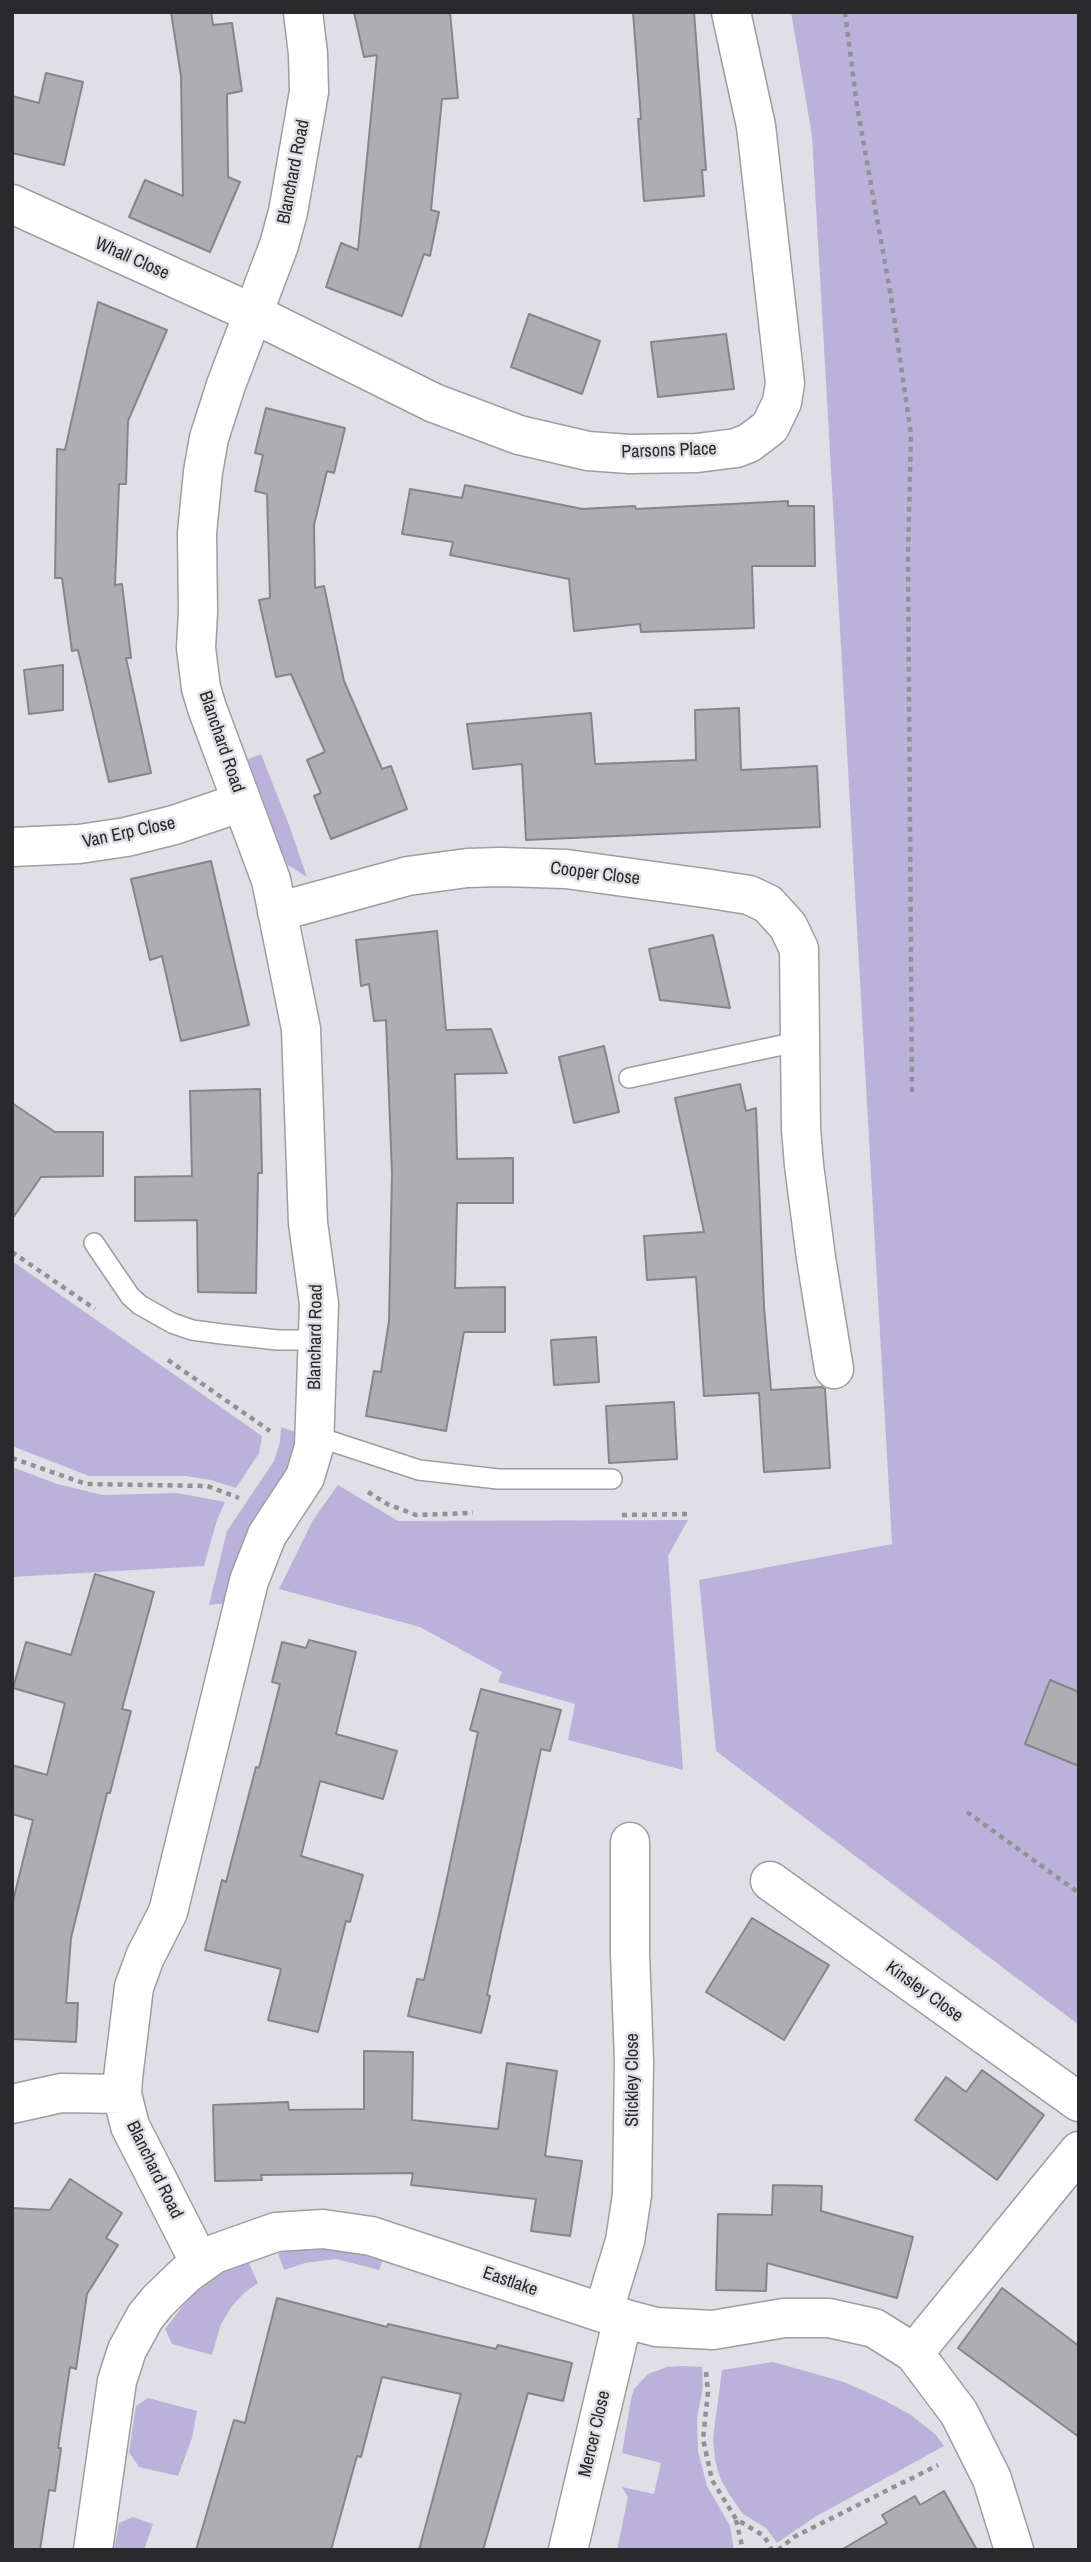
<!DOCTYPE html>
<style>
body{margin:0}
#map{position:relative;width:1091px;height:2562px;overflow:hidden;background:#e0dfe5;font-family:"Archivo Narrow",sans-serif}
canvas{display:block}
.frame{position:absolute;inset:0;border:14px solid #2a292b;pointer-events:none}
</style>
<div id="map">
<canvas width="1091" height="2562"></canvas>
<div class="frame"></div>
</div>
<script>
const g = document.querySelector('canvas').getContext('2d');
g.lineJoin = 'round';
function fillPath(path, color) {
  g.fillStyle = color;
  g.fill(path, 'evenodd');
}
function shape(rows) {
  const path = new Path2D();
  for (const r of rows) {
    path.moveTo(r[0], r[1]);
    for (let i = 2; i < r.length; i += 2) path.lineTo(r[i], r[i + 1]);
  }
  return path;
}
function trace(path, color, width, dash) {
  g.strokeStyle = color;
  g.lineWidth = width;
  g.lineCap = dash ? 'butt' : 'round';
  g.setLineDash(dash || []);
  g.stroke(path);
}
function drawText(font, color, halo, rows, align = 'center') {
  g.font = font + ' "Archivo Narrow",sans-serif';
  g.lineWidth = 5;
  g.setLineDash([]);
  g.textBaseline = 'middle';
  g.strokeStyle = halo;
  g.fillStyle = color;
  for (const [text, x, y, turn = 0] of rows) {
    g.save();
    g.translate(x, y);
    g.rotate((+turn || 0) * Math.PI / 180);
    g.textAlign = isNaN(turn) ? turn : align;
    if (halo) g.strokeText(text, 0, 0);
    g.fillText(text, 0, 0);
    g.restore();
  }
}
const green = shape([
 [791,12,1079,12,1079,2025,716,1751,699,1580,892,1544,812,136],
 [261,754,289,825,307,877,288,865,283,856,248,759],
 [12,1261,262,1436,259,1453,236,1488,211,1480,185,1476,89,1476,12,1446],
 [281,1427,296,1432,295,1456,227,1603,209,1605,227,1531,274,1461,280,1442],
 [12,1467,57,1484,103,1495,177,1493,225,1502,217,1520,204,1566,12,1577],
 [338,1485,398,1521,688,1520,668,1556,683,1770,568,1740,575,1704,498,1682,502,1672,420,1627,279,1589,313,1520],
 [321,2247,360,2252,383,2259,379,2270,336,2259,305,2263,284,2270,278,2253],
 [248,2261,258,2283,244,2293,232,2306,221,2324,212,2355,172,2344,165,2329,191,2296,226,2270],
 [773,2362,844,2382,882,2399,911,2415,936,2435,944,2446,815,2517,777,2543,766,2528,743,2514,729,2494,720,2478,715,2460,713,2438,722,2370],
 [681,2366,702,2367,703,2387,697,2418,698,2451,707,2486,730,2526,734,2550,617,2550,628,2497,622,2487,654,2494,661,2463,622,2453,631,2399,634,2389,648,2374,667,2367],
 [148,2398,197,2411,192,2438,178,2476,139,2467,129,2452,136,2406],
 [133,2517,153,2524,144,2550,114,2550,119,2523]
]);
const building = shape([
 [171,12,211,12,213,25,232,23,242,91,227,94,228,177,240,182,210,252,129,217,145,180,183,196,181,76,171,12],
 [354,12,450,12,458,98,442,99,431,210,439,212,430,256,424,254,402,316,326,287,341,243,358,250,377,55,364,57,354,12],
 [633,12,694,12,706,170,702,170,704,196,644,201,638,119,641,119,633,12],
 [46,73,83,82,64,165,12,153,12,96,39,103,46,73],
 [98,302,167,330,128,421,126,484,119,484,115,585,122,584,131,658,126,658,151,773,109,782,78,650,72,651,62,578,55,578,57,449,65,450,98,302],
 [529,314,600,341,582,394,511,367,529,314],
 [726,334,734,389,658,397,651,342,726,334],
 [266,408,345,428,334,473,327,471,314,525,315,588,324,586,344,681,382,769,391,766,407,809,331,839,314,796,321,793,307,760,325,752,291,674,276,677,259,600,270,598,267,494,255,491,263,455,255,453,266,408],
 [465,485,582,509,635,506,636,509,788,501,788,506,814,506,815,566,752,566,754,628,641,632,640,624,574,631,569,579,450,555,453,542,402,534,410,489,462,498,465,485],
 [63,665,63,710,29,714,24,670,63,665],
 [739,708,741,770,817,766,820,827,526,840,522,764,473,769,467,724,591,713,595,764,696,760,695,710,739,708],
 [211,861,249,1025,181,1041,162,956,150,960,131,879,211,861],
 [437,931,446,1030,491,1029,507,1073,455,1074,457,1159,513,1158,513,1203,457,1203,455,1288,505,1287,505,1332,464,1332,446,1431,366,1416,374,1371,381,1372,389,1321,392,1174,386,1020,374,1021,369,984,361,986,356,940,437,931],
 [713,935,730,1008,660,1000,649,949,713,935],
 [604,1046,619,1112,574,1123,559,1057,604,1046],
 [740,1084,746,1111,756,1108,764,1307,771,1390,822,1387,825,1389,830,1468,764,1472,759,1393,704,1396,696,1277,647,1280,644,1236,704,1232,675,1098,740,1084],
 [260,1089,262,1173,258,1173,256,1293,198,1292,197,1220,135,1221,135,1177,192,1176,190,1091,260,1089],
 [12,1103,55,1132,103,1132,103,1176,41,1177,12,1219,12,1103],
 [596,1337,599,1382,554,1385,551,1340,596,1337],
 [674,1402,677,1459,609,1463,606,1406,674,1402],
 [95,1574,154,1592,122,1709,131,1711,110,1793,107,1793,71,1938,66,2003,78,2003,76,2042,12,2039,12,1905,33,1820,12,1814,12,1765,47,1775,65,1703,13,1688,26,1642,71,1655,95,1574],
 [309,1640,356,1652,336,1734,397,1751,383,1799,320,1781,301,1856,363,1875,350,1922,346,1921,318,2032,268,2020,281,1969,205,1950,222,1880,226,1882,256,1767,259,1768,280,1684,272,1682,282,1642,306,1648,309,1640],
 [1050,1680,1079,1692,1079,1766,1025,1744,1050,1680],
 [481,1689,561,1710,550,1751,541,1749,487,1995,490,1996,481,2033,408,2016,417,1979,424,1980,443,1897,478,1732,470,1730,481,1689],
 [752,1918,829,1965,784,2040,706,1992,752,1918],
 [364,2051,413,2052,412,2120,458,2125,498,2129,507,2063,557,2071,545,2156,582,2161,570,2236,531,2231,536,2199,411,2185,413,2173,261,2175,262,2180,215,2181,213,2105,288,2102,289,2110,364,2109,364,2051],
 [982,2070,1044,2115,997,2180,915,2120,946,2077,966,2092,982,2070],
 [70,2179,122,2213,106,2238,118,2245,87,2294,76,2369,70,2367,58,2448,61,2448,55,2491,49,2490,40,2550,12,2550,12,2208,50,2210,70,2179],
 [773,2185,822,2186,821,2211,913,2237,897,2298,767,2263,766,2291,716,2290,718,2214,772,2215,773,2185],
 [1002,2288,1079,2346,1079,2437,958,2348,1002,2288],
 [277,2298,387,2327,388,2324,496,2349,498,2345,572,2363,563,2401,528,2393,483,2550,419,2550,461,2394,382,2377,361,2457,357,2456,331,2550,196,2550,234,2420,245,2423,277,2298],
 [944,2491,977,2550,841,2550,887,2523,882,2515,915,2496,920,2505,944,2491]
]);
const path = shape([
 [845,12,857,106,891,297,911,434,908,555,912,1092],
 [12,1252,95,1309],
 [168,1360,270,1431],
 [12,1458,86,1484,207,1486,239,1498],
 [368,1492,387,1504,416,1515,473,1513],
 [622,1515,689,1514],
 [967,1812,1079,1893],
 [706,2372,708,2392,703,2439,712,2480,736,2519,764,2536,772,2550],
 [736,2520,743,2550],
 [778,2550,794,2537,938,2465]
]);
const service = shape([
 [629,1078,801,1041],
 [94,1243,130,1296,140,1305,172,1323,192,1330,222,1334,278,1340,317,1340],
 [315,1436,419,1470,498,1479,612,1479]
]);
const minor = shape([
 [12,204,252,313,434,403,519,435,588,451,629,454,697,453,736,448,749,443,770,427,782,402,785,383,756,126,731,12],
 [12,847,79,844,126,837,174,825,242,802],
 [277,912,408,876,467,868,501,867,566,869,704,888,749,895,768,904,788,926,799,949,801,1129,804,1165,816,1258,834,1369],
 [770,1881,1079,2102],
 [12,2104,61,2093,122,2094],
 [200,2263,130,2126,122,2094,123,2078,134,1987,145,1957,168,1912,249,1581,267,1535,305,1477,314,1447,319,1304,308,1223,301,1029,271,880,207,708,201,688,196,648,198,612,197,533,203,472,209,438,226,385,279,245,288,212,309,92,308,54,303,12],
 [603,2313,625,2241,632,2195,634,2061,630,1953,630,1842],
 [914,2353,1079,2151],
 [93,2550,117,2381,127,2350,145,2317,158,2301,186,2274,214,2254,276,2232,323,2229,371,2236,603,2313,656,2327,713,2330,784,2318,829,2318,874,2328,914,2353,959,2413,992,2479,1014,2550],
 [568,2550,623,2318]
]);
const streetNames = [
 ["Blanchard Road",294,172,-79],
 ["Whall Close",132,259,24],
 ["Parsons Place",669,451,-2],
 ["Blanchard Road",221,742,71],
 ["Van Erp Close",129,833,-12],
 ["Cooper Close",595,874,7],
 ["Blanchard Road",316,1337,-89],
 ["Kinsley Close",924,1992,36],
 ["Stickley Close",633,2080,-90],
 ["Blanchard Road",154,2170,64],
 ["Eastlake",510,2282,19],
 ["Mercer Close",595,2434,-77]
];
fillPath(green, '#bbb2dc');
fillPath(building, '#aeadb2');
trace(building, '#86858a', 2);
trace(service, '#9e9da2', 22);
trace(minor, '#9e9da2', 41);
trace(path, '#929195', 4.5, [5, 5]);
trace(service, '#fff', 19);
trace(minor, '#fff', 38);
drawText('18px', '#2a292b', '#e0dfe5', streetNames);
</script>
